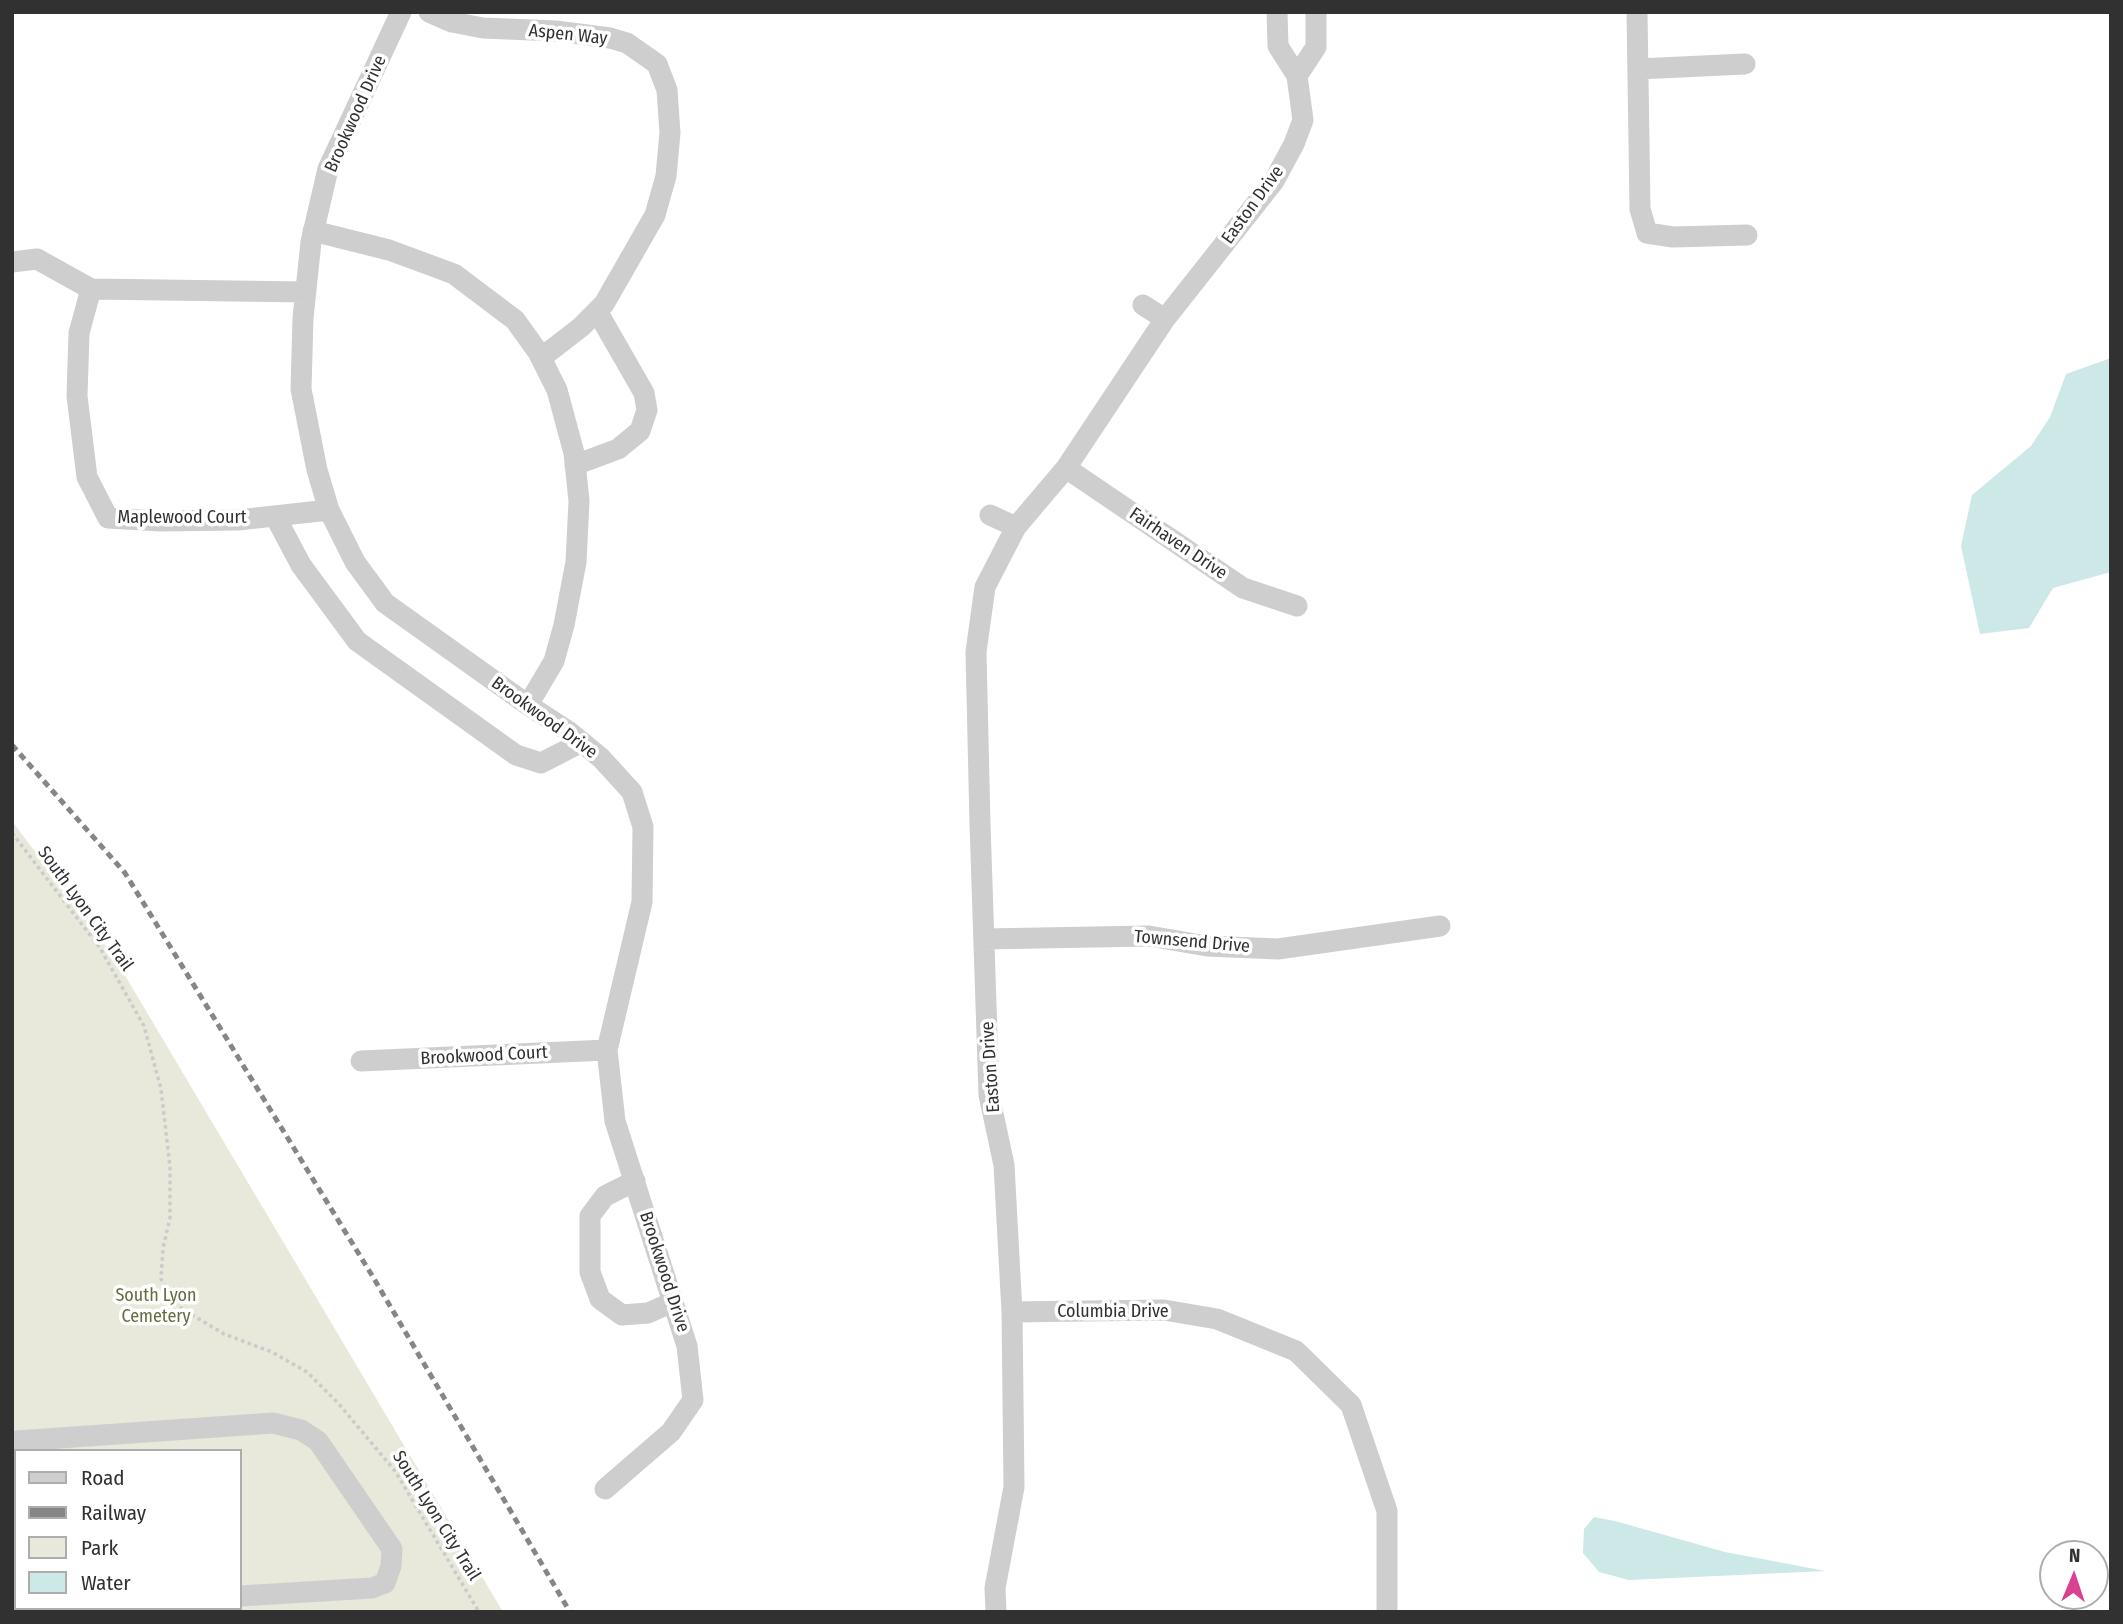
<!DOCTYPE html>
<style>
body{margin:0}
#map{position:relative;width:2123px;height:1624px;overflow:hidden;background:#fff;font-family:"Fira Sans Condensed",sans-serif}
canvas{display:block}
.frame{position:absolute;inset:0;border:14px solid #313131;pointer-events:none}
.legend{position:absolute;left:14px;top:1449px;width:228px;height:161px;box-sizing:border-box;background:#fff;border:2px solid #adadad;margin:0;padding:9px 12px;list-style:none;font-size:21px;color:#313131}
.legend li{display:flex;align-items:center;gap:14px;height:35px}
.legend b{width:35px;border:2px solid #adadad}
.north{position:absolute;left:2039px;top:1540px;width:70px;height:70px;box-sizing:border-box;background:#fff;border:2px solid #adadad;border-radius:50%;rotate:2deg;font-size:19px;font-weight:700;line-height:28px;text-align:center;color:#313131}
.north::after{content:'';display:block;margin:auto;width:24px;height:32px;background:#da4291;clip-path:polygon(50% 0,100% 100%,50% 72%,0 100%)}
</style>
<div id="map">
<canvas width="2123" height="1624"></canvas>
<div class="frame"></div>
<ul class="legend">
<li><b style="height:9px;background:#cecece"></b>Road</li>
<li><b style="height:9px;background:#868686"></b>Railway</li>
<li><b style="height:19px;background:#e8e8db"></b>Park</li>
<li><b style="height:19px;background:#cce9e7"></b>Water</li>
</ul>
<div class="north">N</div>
</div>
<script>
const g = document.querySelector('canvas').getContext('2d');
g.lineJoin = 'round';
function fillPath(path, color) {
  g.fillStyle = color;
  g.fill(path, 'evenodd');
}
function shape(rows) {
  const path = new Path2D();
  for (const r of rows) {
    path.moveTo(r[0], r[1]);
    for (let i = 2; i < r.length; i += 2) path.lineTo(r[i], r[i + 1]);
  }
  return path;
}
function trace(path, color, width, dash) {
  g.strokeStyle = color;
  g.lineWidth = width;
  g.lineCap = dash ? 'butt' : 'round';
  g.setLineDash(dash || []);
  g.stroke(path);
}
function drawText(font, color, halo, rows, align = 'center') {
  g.font = font + ' "Fira Sans Condensed",sans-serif';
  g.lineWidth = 7;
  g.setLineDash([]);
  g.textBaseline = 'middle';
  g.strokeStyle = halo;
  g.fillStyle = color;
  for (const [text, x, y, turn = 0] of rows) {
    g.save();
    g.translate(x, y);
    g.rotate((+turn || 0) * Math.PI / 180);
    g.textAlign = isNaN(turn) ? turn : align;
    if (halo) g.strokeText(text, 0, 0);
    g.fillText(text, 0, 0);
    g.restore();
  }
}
const green = shape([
 [12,821,114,957,503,1612,12,1612],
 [16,1451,240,1451,240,1608,16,1608]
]);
const water = shape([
 [2111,358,2111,572,2053,588,2029,628,1980,634,1961,546,1972,495,2031,446,2050,417,2066,374],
 [1594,1517,1615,1521,1725,1552,1826,1571,1629,1580,1599,1572,1583,1553,1584,1529]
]);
const path = shape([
 [12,833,100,948,144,1026,161,1089,170,1167,170,1218,163,1248,161,1279,179,1307,224,1334,272,1352,307,1372,338,1403,395,1471,479,1612]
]);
const minor = shape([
 [401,12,328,169,311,242,303,318,301,389,317,470,329,510,355,562,385,603,528,705,568,731,601,758,632,792,643,827,642,902,607,1050,615,1121,687,1346,693,1400,671,1432,605,1489],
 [429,12,452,22,483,28,556,31,610,38,627,43,657,64,667,90,670,133,666,176,655,215,604,304,581,327,541,358],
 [1637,12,1640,209,1647,233,1673,237,1747,235],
 [1638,69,1745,64],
 [1297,76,1316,47,1316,12],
 [313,231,389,250,454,274,515,320,538,352,557,390,574,453,579,501,576,562,564,625,554,661,528,705],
 [12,262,37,259,91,289],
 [306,292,91,289,79,333,77,396,87,477,108,518,161,521,238,520,329,510],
 [1143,305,1165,319],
 [575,465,618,449,640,431,647,410,644,393,597,311],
 [1066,468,1243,588,1297,606],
 [990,515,1016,527],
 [275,516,301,565,357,641,516,755,541,763,582,742],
 [984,939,1149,936,1207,946,1278,949,1440,926],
 [361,1061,607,1050],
 [635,1181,605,1196,590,1216,590,1272,600,1299,622,1315,648,1313,673,1302],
 [1012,1312,1164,1310,1217,1319,1296,1351,1351,1405,1387,1511,1387,1612],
 [12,1443,17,1441,273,1423,301,1430,318,1441,392,1549,391,1566,385,1583,372,1588,240,1596],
 [12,1609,20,1608],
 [996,1612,995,1588,1014,1487,1012,1312,1004,1165,989,1095,980,824,976,652,985,587,1016,527,1066,468,1165,319,1274,181,1294,144,1303,120,1297,76,1278,46,1277,12]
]);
const rail = shape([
 [12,745,125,873,373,1277,570,1612]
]);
const streetNames = [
 ["Aspen Way",568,35,6],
 ["Brookwood Drive",356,114,-66],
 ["Easton Drive",1253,205,-54],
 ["Maplewood Court",182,518],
 ["Fairhaven Drive",1178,544,34],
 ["Brookwood Drive",544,718,36],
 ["South Lyon City Trail",85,909,54],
 ["Townsend Drive",1192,942,5],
 ["Brookwood Court",484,1056,-3],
 ["Easton Drive",991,1067,-94],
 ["Brookwood Drive",664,1272,72],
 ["Columbia Drive",1113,1312],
 ["South Lyon City Trail",436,1516,58]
];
const parkNames = [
 ["South Lyon",156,1296],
 ["Cemetery",156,1317]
];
fillPath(green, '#e8e8db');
fillPath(water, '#cce9e7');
trace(path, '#cbcbcb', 3.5, [3.5, 3.5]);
trace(minor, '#cecece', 21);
trace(rail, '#868686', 5, [7, 5]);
drawText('18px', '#313131', '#fff', streetNames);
drawText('18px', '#676b41', '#fff', parkNames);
</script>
